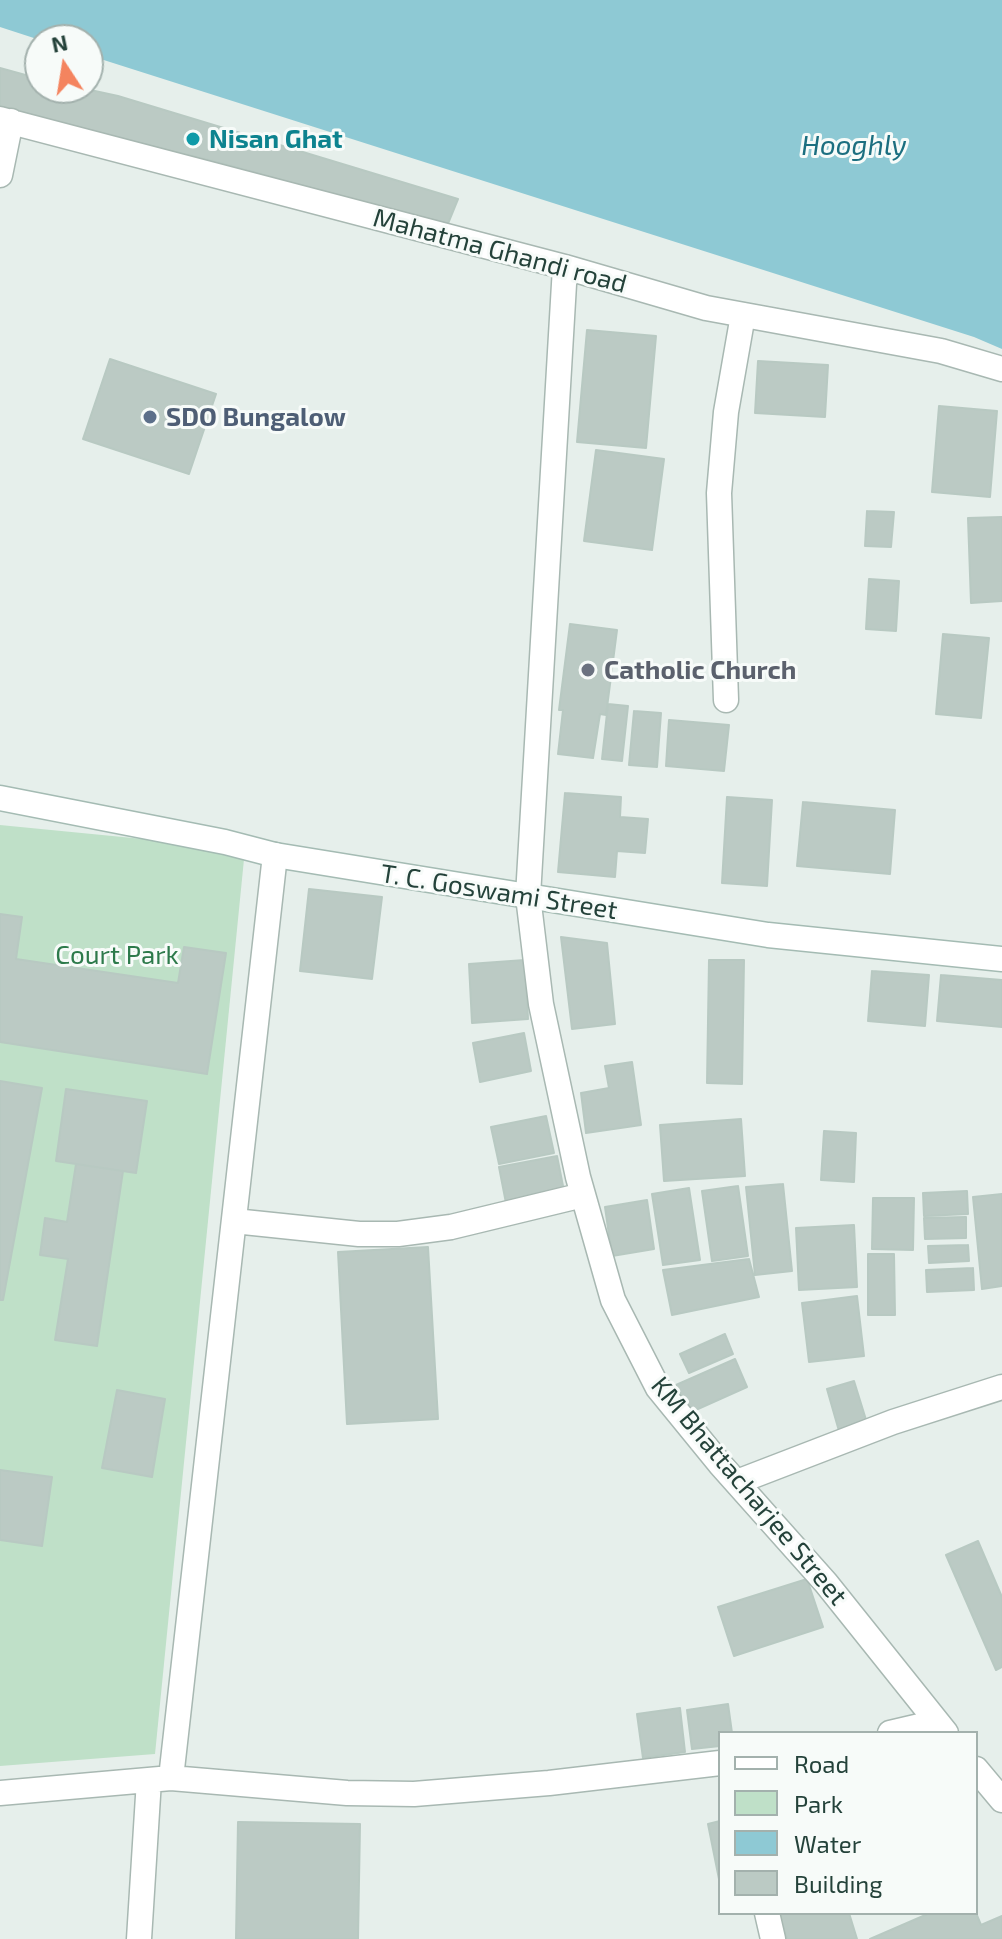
<!DOCTYPE html>
<style>
body{margin:0}
#map{position:relative;width:1002px;height:1939px;overflow:hidden;background:#e6efeb;font-family:"Exo 2",sans-serif}
canvas{display:block}
.legend{position:absolute;left:718px;top:1731px;width:260px;height:184px;box-sizing:border-box;background:#f7fbf9;border:2px solid #a3b1ad;margin:0;padding:10px 14px;list-style:none;font-size:24px;color:#24423a}
.legend li{display:flex;align-items:center;gap:16px;height:40px}
.legend b{width:40px;border:2px solid #a3b1ad}
.north{position:absolute;left:24px;top:24px;width:80px;height:80px;box-sizing:border-box;background:#f7fbf9;border:2px solid #a3b1ad;border-radius:50%;rotate:348deg;font-size:22px;font-weight:700;line-height:32px;text-align:center;color:#24423a}
.north::after{content:'';display:block;margin:auto;width:28px;height:36px;background:#f4845f;clip-path:polygon(50% 0,100% 100%,50% 72%,0 100%)}
</style>
<div id="map">
<canvas width="1002" height="1939"></canvas>
<ul class="legend">
<li><b style="height:10px;background:#fff"></b>Road</li>
<li><b style="height:22px;background:#bfe0c8"></b>Park</li>
<li><b style="height:22px;background:#8ec9d4"></b>Water</li>
<li><b style="height:22px;background:#bbcac4"></b>Building</li>
</ul>
<div class="north">N</div>
</div>
<script>
const g = document.querySelector('canvas').getContext('2d');
g.lineJoin = 'round';
function fillPath(path, color) {
  g.fillStyle = color;
  g.fill(path, 'evenodd');
}
function shape(rows) {
  const path = new Path2D();
  for (const r of rows) {
    path.moveTo(r[0], r[1]);
    for (let i = 2; i < r.length; i += 2) path.lineTo(r[i], r[i + 1]);
  }
  return path;
}
function trace(path, color, width, dash) {
  g.strokeStyle = color;
  g.lineWidth = width;
  g.lineCap = dash ? 'butt' : 'round';
  g.setLineDash(dash || []);
  g.stroke(path);
}
function drawText(font, color, halo, rows, align = 'center') {
  g.font = font + ' "Exo 2",sans-serif';
  g.lineWidth = 6;
  g.setLineDash([]);
  g.textBaseline = 'middle';
  g.strokeStyle = halo;
  g.fillStyle = color;
  for (const [text, x, y, turn = 0] of rows) {
    g.save();
    g.translate(x, y);
    g.rotate((+turn || 0) * Math.PI / 180);
    g.textAlign = isNaN(turn) ? turn : align;
    if (halo) g.strokeText(text, 0, 0);
    g.fillText(text, 0, 0);
    g.restore();
  }
}
const green = shape([
 [0,825,245,849,155,1754,0,1766]
]);
const water = shape([
 [0,0,1002,0,1002,349,974,337,88,55,88,40,40,40,0,27]
]);
const building = shape([
 [0,68,40,79,40,88,81,88,118,96,458,199,447,226,221,163,20,114,0,108,0,68],
 [587,330,656,336,646,448,577,442,587,330],
 [110,359,216,394,189,474,83,439,110,359],
 [758,361,828,365,825,417,755,413,758,361],
 [939,406,997,411,990,497,932,492,939,406],
 [596,450,664,459,652,550,584,541,596,450],
 [867,511,894,512,891,547,865,546,867,511],
 [1002,517,1002,601,971,603,968,518,1002,517],
 [869,579,899,581,896,631,866,629,869,579],
 [570,624,617,630,606,715,600,714,593,758,558,754,563,710,559,710,570,624],
 [943,634,989,638,981,718,936,714,943,634],
 [608,704,628,706,622,761,602,759,608,704],
 [634,711,661,713,657,767,629,765,634,711],
 [669,720,729,725,724,771,666,766,669,720],
 [565,793,621,797,620,817,648,819,645,853,617,851,615,877,558,872,565,793],
 [727,797,772,800,767,886,722,883,727,797],
 [803,802,895,810,890,874,797,866,803,802],
 [309,889,382,897,372,979,300,971,309,889],
 [0,914,22,917,16,959,178,983,184,947,226,953,207,1074,0,1042,0,914],
 [561,937,607,943,615,1024,572,1029,561,937],
 [525,960,528,1019,472,1023,469,964,525,960],
 [709,960,744,960,742,1084,707,1083,709,960],
 [872,971,929,975,925,1026,868,1021,872,971],
 [941,975,1002,980,1002,1027,937,1021,941,975],
 [524,1033,531,1071,480,1082,473,1043,524,1033],
 [632,1062,641,1125,586,1133,581,1093,609,1088,605,1066,632,1062],
 [0,1081,42,1088,3,1300,0,1300,0,1081],
 [66,1089,147,1101,136,1173,56,1161,66,1089],
 [546,1116,554,1153,499,1164,491,1127,546,1116],
 [741,1119,745,1176,664,1181,660,1125,741,1119],
 [824,1131,856,1133,854,1182,821,1180,824,1131],
 [557,1156,564,1191,506,1203,499,1167,557,1156],
 [76,1164,123,1171,97,1346,55,1340,68,1259,40,1255,45,1218,67,1222,76,1164],
 [783,1184,792,1271,755,1275,746,1187,783,1184],
 [738,1186,748,1256,712,1261,702,1191,738,1186],
 [689,1188,700,1260,663,1265,652,1194,689,1188],
 [967,1191,968,1214,924,1216,923,1193,967,1191],
 [1002,1194,1002,1286,982,1289,973,1197,1002,1194],
 [873,1198,914,1198,913,1250,872,1249,873,1198],
 [647,1200,654,1249,612,1256,605,1207,647,1200],
 [966,1217,966,1238,925,1239,924,1218,966,1217],
 [854,1225,857,1287,799,1290,796,1228,854,1225],
 [968,1245,969,1261,929,1263,928,1246,968,1245],
 [428,1247,438,1419,347,1424,338,1252,428,1247],
 [868,1254,894,1254,895,1315,868,1315,868,1254],
 [749,1259,759,1297,672,1315,663,1270,749,1259],
 [973,1268,974,1290,927,1292,926,1270,973,1268],
 [857,1296,864,1356,809,1362,802,1303,857,1296],
 [725,1334,733,1354,689,1373,680,1354,725,1334],
 [735,1359,747,1387,689,1413,676,1385,735,1359],
 [854,1381,867,1423,839,1431,827,1389,854,1381],
 [117,1390,165,1399,152,1477,102,1468,117,1390],
 [0,1470,52,1477,42,1546,0,1540,0,1470],
 [978,1541,1002,1597,1002,1667,996,1670,946,1555,978,1541],
 [807,1579,823,1627,734,1656,718,1607,807,1579],
 [728,1704,732,1733,720,1733,720,1746,692,1749,687,1710,728,1704],
 [680,1708,685,1752,643,1758,637,1714,680,1708],
 [720,1821,720,1884,708,1824,720,1821],
 [238,1822,360,1824,358,1939,236,1939,238,1822],
 [779,1913,849,1913,857,1939,787,1939,779,1913],
 [930,1913,976,1913,981,1925,1002,1916,1002,1939,870,1939,930,1913]
]);
const street = shape([
 [0,119,565,267,706,308,941,351,1002,369],
 [0,175,11,121],
 [565,267,528,896,541,1004,578,1177,613,1300,658,1388,720,1464,826,1583,946,1733],
 [726,700,719,493,726,412,743,315],
 [234,1221,359,1234,398,1234,451,1227,583,1195],
 [737,1482,893,1422,1002,1387],
 [890,1733,937,1722],
 [976,1769,1002,1800],
 [171,1778,347,1793,414,1794,549,1783,720,1763],
 [0,1793,171,1778,275,855],
 [767,1913,773,1939],
 [139,1939,149,1780]
]);
const secondary = shape([
 [0,798,225,842,275,855,768,935,1002,959]
]);
const markers = [
 [193,139,8,"#0f9aa8"],
 [150,417,8,"#5c6f8a"],
 [588,670,8,"#6b7280"]
];
const cultureNames = [
 ["Nisan Ghat",209,139]
];
const streetNames = [
 ["Mahatma Ghandi road",500,251,15],
 ["T. C. Goswami Street",499,892,9],
 ["KM Bhattacharjee Street",749,1491,50]
];
const serviceNames = [
 ["SDO Bungalow",166,417]
];
const worshipNames = [
 ["Catholic Church",604,670]
];
const parkNames = [
 ["Court Park",117,955]
];
const waterNames = [
 ["Hooghly",854,146]
];
fillPath(green, '#bfe0c8');
fillPath(water, '#8ec9d4');
fillPath(building, '#bbcac4');
trace(building, '#b8c9c2', 2);
trace(street, '#a8b8b2', 27);
trace(secondary, '#a4bbb3', 27);
trace(street, '#fff', 24);
trace(secondary, '#fff', 24);
for (const [x, y, r, color] of markers) {
  const dot = new Path2D();
  dot.arc(x, y, r, 0, 2 * Math.PI);
  g.fillStyle = color;
  g.fill(dot);
  trace(dot, '#f7fbf9', 3);
}
drawText('bold 26px', '#0d838f', '#f7fbf9', cultureNames, 'left');
drawText('26px', '#24423a', '#f7fbf9', streetNames);
drawText('bold 26px', '#4e5e75', '#f7fbf9', serviceNames, 'left');
drawText('bold 26px', '#5b616d', '#f7fbf9', worshipNames, 'left');
drawText('26px', '#2d7a4b', '#f7fbf9', parkNames);
drawText('italic 28px', '#1c6f80', '#f7fbf9', waterNames);
</script>
